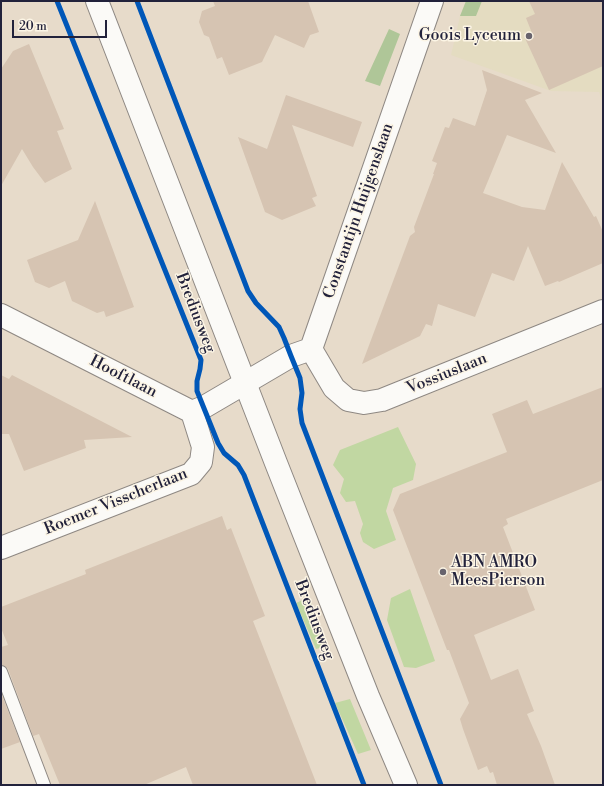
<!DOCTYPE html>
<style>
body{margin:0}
#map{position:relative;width:604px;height:786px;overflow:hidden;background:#e7dbca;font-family:"Libre Bodoni",serif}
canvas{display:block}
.frame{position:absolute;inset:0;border:2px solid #22223b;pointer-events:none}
.scale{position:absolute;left:12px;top:20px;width:95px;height:18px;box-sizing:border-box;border:2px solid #22223b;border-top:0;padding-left:5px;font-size:12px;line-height:14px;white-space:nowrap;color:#22223b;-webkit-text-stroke:3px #fcf5e5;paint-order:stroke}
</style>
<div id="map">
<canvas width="604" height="786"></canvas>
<div class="frame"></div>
<div class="scale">20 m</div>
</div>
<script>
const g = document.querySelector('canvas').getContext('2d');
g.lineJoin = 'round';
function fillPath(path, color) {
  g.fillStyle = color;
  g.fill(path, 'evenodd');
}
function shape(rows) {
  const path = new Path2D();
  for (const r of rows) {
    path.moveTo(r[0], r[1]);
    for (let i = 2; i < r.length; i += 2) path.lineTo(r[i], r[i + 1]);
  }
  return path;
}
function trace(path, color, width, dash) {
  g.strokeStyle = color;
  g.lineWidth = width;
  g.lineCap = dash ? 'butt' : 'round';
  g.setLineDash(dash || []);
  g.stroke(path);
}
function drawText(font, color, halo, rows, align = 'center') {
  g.font = font + ' "Libre Bodoni",serif';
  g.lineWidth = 3;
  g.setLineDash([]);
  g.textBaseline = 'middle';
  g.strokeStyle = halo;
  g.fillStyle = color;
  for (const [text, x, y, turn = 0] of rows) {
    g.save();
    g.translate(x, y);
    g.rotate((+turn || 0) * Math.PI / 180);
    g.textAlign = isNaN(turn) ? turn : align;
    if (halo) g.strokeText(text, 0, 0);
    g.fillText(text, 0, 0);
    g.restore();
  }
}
const built = shape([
 [466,1,603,1,603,103,599,92,551,91,451,55,460,16]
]);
const green = shape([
 [398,427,416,464,413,480,393,488,386,511,396,540,374,549,363,542,360,533,363,524,355,501,346,502,340,493,344,479,333,465,340,450],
 [410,589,435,661,416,668,404,667,387,620,391,598],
 [309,597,327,646,316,649,296,603],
 [350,699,371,750,358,754,335,703]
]);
const forest = shape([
 [466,1,482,1,476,16,460,16],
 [389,29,400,34,380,86,365,81]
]);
const building = shape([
 [213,1,308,1,319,32,310,35,304,48,275,35,262,62,229,75,222,57,217,59,209,37,204,35,199,22,202,11,215,6],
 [529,1,603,1,603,66,549,90,524,36,532,33,526,18,535,14],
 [29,44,64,129,57,131,72,169,45,183,33,167,22,149,1,186,1,69,13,51],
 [482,70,542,93,525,100,556,153,507,135,483,193,522,207,545,210,562,162,594,217,596,216,603,232,603,263,559,282,558,281,545,286,528,246,514,281,492,273,475,317,438,304,432,326,426,324,420,336,362,364,410,236,415,232,414,227,434,174,433,174,437,163,432,161,445,127,449,128,453,118,475,126,487,90],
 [286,95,362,122,353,147,292,125,317,196,312,198,316,206,282,220,265,212,238,137,267,149],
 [95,201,134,307,106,317,104,311,97,313,72,301,65,281,49,288,35,282,27,260,78,240],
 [1,375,9,379,12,375,132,437,84,440,86,448,24,471,9,434,1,434],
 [603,387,603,480,506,519,508,524,503,527,535,610,474,635,491,680,518,669,534,711,527,714,541,746,555,785,497,785,493,772,490,773,487,766,478,770,463,729,460,719,469,703,449,650,447,650,393,510,400,494,507,452,492,414,527,400,533,414],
 [222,516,227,530,231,528,265,616,253,621,317,785,193,785,186,767,144,785,60,785,39,734,33,736,8,669,5,666,1,665,1,647,8,645,1,628,1,607,86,574,85,570],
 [1,693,20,742,1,749]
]);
const service = shape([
 [1,672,44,785]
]);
const minor = shape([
 [1,315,192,412],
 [311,349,432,1],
 [311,349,334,388,348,400,364,403,382,400,603,311],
 [192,412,204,407,245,383,291,356,311,349],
 [1,548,191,474,201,462,203,447,192,412]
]);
const tertiary = shape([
 [97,1,276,463,368,696,406,785]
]);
const cycleway = shape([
 [57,1,201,360,200,369,197,381,197,391,218,443,224,453,238,465,244,475,364,785],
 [137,1,248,291,256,303,279,327,284,338,291,356,300,378,302,393,300,409,302,423,441,785]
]);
const markers = [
 [529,36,4,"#67636d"],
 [443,572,4,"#67636d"]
];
const poiNames = [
 ["Goois Lyceum",521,36],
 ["ABN AMRO",451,563,"left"],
 ["MeesPierson",451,581,"left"]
];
const streetNames = [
 ["Constantijn Huijgenslaan",359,211,-71],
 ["Brediusweg",195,313,69],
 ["Vossiuslaan",447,374,-22],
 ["Hooftlaan",123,377,27],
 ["Roemer Visscherlaan",116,502,-22],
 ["Brediusweg",314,620,69]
];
fillPath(built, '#e4dcc1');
fillPath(green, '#c1d7a2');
fillPath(forest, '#afc698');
fillPath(building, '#d6c4b2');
trace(service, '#8e8883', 14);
trace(minor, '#8e8883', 24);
trace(tertiary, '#8e8883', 24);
trace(service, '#fbfaf7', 12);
trace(minor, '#fbfaf7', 22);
trace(tertiary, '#fbfaf7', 22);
trace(cycleway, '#0057b8', 5);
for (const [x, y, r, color] of markers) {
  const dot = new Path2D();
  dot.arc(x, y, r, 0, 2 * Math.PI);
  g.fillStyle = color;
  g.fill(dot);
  trace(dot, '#fcf5e5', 1.5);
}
drawText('16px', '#22223b', '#fcf5e5', poiNames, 'right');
drawText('16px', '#22223b', '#fcf5e5', streetNames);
</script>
